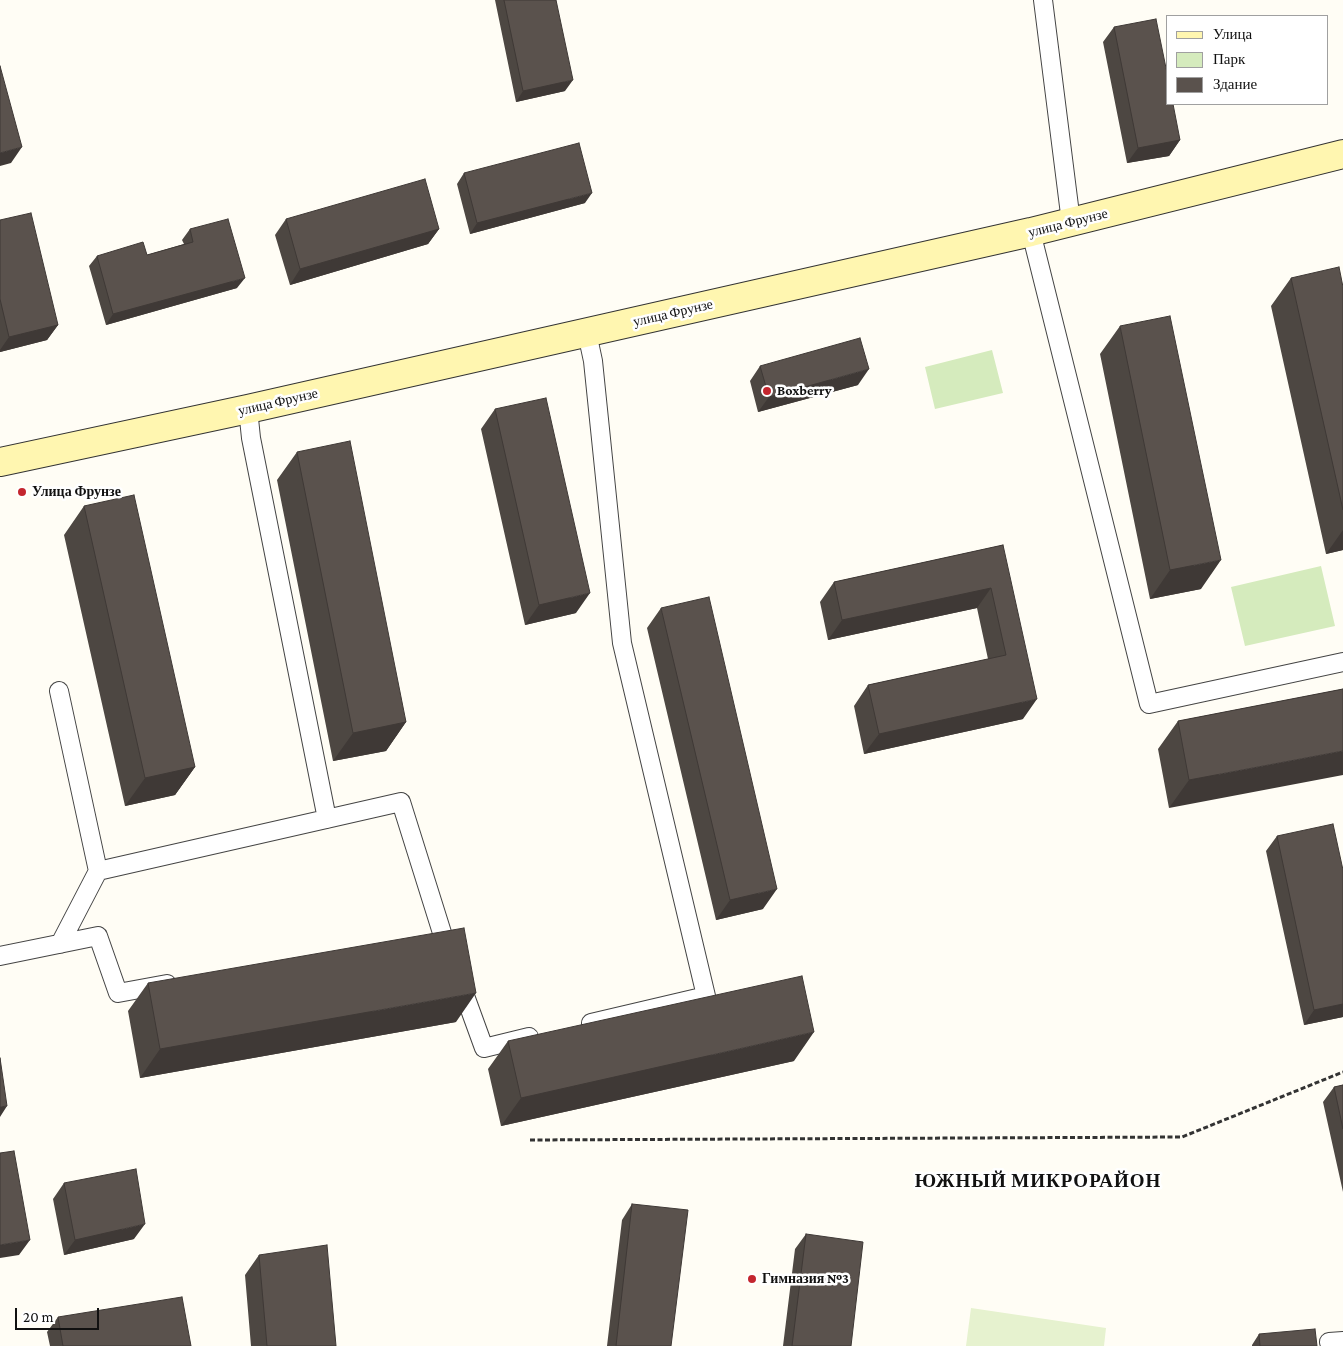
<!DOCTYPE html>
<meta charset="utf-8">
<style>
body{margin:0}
#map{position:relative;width:1343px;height:1346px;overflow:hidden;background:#fffdf5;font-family:"Crimson Pro",serif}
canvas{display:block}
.legend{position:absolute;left:1166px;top:15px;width:162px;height:90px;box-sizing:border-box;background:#fff;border:1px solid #a0a0a0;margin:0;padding:6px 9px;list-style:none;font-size:15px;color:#111}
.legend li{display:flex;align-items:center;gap:10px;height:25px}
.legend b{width:25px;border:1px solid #a0a0a0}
.scale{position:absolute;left:15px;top:1308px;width:84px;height:22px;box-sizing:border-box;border:2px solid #111;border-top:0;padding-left:6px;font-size:15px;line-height:18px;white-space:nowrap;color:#111;-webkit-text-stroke:4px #fff;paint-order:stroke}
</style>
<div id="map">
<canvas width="1343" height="1346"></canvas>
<ul class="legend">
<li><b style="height:6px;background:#fff6b0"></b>Улица</li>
<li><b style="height:14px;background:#d5ebbd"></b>Парк</li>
<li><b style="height:14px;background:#5a524d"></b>Здание</li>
</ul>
<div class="scale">20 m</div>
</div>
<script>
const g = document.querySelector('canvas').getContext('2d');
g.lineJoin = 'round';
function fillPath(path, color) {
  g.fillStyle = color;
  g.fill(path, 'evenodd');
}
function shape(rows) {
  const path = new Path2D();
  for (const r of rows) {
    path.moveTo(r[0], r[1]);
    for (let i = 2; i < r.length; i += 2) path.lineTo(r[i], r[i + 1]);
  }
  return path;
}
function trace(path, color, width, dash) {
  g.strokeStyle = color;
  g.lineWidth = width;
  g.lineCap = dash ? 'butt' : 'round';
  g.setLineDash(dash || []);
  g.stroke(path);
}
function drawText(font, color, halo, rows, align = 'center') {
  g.font = font + ' "Crimson Pro",serif';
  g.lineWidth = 5;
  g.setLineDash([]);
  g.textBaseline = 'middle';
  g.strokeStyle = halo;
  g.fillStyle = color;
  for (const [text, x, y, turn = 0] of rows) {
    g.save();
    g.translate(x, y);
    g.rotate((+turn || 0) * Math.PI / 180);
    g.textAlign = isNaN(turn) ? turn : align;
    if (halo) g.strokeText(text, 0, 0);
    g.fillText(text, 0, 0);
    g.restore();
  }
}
const green = shape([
 [992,350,1003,393,935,409,925,367],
 [1321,566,1335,626,1245,646,1231,587]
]);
const pitch = shape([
 [971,1308,1106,1328,1104,1346,966,1346]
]);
const path = shape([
 [530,1140,1182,1137,1343,1072]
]);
const lane = shape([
 [1043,0,1071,222],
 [1031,232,1149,704,1343,662],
 [587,333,593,361,622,643,706,996,591,1023],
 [248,409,251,438,327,819],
 [59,691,98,871],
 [60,944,98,871,401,802,443,936],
 [0,956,98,936,118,993,167,984],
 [460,982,484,1048,529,1037],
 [1329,1342,1343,1341]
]);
const secondary = shape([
 [0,462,248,409,1031,232,1343,154]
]);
const wall = shape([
 [495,0,556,0,565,91,516,102],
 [1114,27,1180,140,1169,156,1127,163,1103,42],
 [464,173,585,203,470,234,457,184],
 [286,219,439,229,428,244,290,285,275,235],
 [0,220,58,325,47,340,0,352],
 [190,229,237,288,106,325,89,266,97,256,147,255,184,244,182,240],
 [1291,278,1343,287,1343,550,1326,554,1271,306],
 [1120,326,1201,589,1150,599,1100,354],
 [760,366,858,385,758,412,750,381],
 [495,409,576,613,525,625,481,429],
 [297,452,406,722,386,751,333,761,277,480],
 [84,506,195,767,175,795,125,806,64,535],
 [1003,545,1023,719,864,754,854,706,868,685,988,659,977,608,828,640,820,602,834,582],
 [661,608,763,909,716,920,647,628],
 [1343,689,1169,808,1158,749,1178,721],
 [1277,836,1343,870,1343,1017,1304,1025,1266,851],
 [148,983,456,1022,140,1078,128,1011],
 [508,1041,794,1061,501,1126,488,1069],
 [1343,1085,1343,1192,1323,1102,1334,1087],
 [64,1183,134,1239,64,1255,53,1199],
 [632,1204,671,1346,607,1346,622,1220],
 [806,1234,851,1346,783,1346,795,1249],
 [259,1255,336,1346,251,1346,245,1275],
 [58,1317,191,1346,50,1346,47,1332],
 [1259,1334,1317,1346,1252,1346,1252,1345]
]);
const shadedWall = shape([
 [573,80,565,91,516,102,523,91],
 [1180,140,1169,156,1127,163,1138,148],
 [22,147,11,163,0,166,0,153],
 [592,193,585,203,470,234,477,223],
 [439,229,428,244,290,285,300,269],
 [245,278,237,288,106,325,113,314],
 [58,325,47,340,0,352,0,350,9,337],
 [869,369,858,385,758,412,769,397],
 [1343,530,1343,550,1326,554],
 [1221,560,1201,589,1150,599,1170,570],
 [991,588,977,608,828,640,842,620],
 [590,593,576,613,525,625,539,605],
 [1037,699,1023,719,864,754,879,734],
 [406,722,386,751,333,761,353,733],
 [1343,751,1343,775,1169,808,1189,780],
 [195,767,175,795,125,806,145,778],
 [777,889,763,909,716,920,730,900],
 [476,993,456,1022,140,1078,160,1049],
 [1343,1004,1343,1017,1304,1025,1314,1010],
 [814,1032,794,1061,501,1126,521,1098],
 [7,1106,0,1117,0,1107],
 [145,1224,134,1239,64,1255,75,1240],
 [30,1240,19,1255,0,1258,0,1245]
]);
const building = shape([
 [504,0,556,0,573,80,523,91,504,0],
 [1156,19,1167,73,1167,104,1173,104,1180,140,1138,148,1114,27,1156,19],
 [0,66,22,147,0,153,0,66],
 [579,143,592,193,477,223,464,173,579,143],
 [425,179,439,229,300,269,286,219,425,179],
 [31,213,58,325,9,337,0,299,0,220,31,213],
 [228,219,245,278,113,314,97,256,143,242,147,255,193,242,190,229,228,219],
 [1339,267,1343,287,1343,510,1291,278,1339,267],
 [1170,316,1221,560,1170,570,1120,326,1170,316],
 [860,338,869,369,769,397,760,366,860,338],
 [546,398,590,593,539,605,495,409,546,398],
 [350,441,406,722,353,733,297,452,350,441],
 [134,495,195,767,145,778,84,506,134,495],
 [1003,545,1037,699,879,734,868,685,1006,655,991,588,842,620,834,582,1003,545],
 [709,597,777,889,730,900,661,608,709,597],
 [1343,689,1343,751,1189,780,1178,721,1343,689],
 [1333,824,1343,870,1343,1004,1314,1010,1277,836,1333,824],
 [464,928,476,993,160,1049,148,983,464,928],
 [802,976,814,1032,521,1098,508,1041,802,976],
 [0,1058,7,1106,0,1107,0,1058],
 [1343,1085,1343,1129,1334,1087,1343,1085],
 [14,1151,30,1240,0,1245,0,1153,14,1151],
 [136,1169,145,1224,75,1240,64,1183,136,1169],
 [632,1204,688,1210,671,1346,616,1346,632,1204],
 [806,1234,863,1242,851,1346,792,1346,806,1234],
 [327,1245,336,1346,267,1346,259,1255,327,1245],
 [182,1297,191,1346,63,1346,58,1317,182,1297],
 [1315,1329,1317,1346,1260,1346,1259,1334,1315,1329]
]);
const markers = [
 [767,391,5,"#c4262e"],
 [22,492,5,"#c4262e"],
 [752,1279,5,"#c4262e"]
];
const streetNames = [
 ["улица Фрунзе",1068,223,-14],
 ["улица Фрунзе",673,313,-13],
 ["улица Фрунзе",278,402,-13]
];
const poiNames = [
 ["Boxberry",777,391],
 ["Улица Фрунзе",32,492],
 ["Гимназия №3",762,1279]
];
const districtNames = [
 ["ЮЖНЫЙ МИКРОРАЙОН",1038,1181]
];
fillPath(green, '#d5ebbd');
fillPath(pitch, '#e6f2cf');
trace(lane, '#444', 20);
trace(secondary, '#333', 30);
trace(path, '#333', 3, [5, 2.5]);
trace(lane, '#fff', 18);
trace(secondary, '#fff6b0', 28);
fillPath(wall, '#4d4742');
fillPath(shadedWall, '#3f3936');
fillPath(building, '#5a524d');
trace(building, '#3f3936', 1);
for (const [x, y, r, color] of markers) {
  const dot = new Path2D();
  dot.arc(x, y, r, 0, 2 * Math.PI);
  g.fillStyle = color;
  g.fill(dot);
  trace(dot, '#fff', 2);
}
drawText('14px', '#111', '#fff', streetNames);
drawText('bold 14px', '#111', '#fff', poiNames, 'left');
g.letterSpacing = '1px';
drawText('bold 19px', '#111', '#fff', districtNames);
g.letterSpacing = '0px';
</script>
